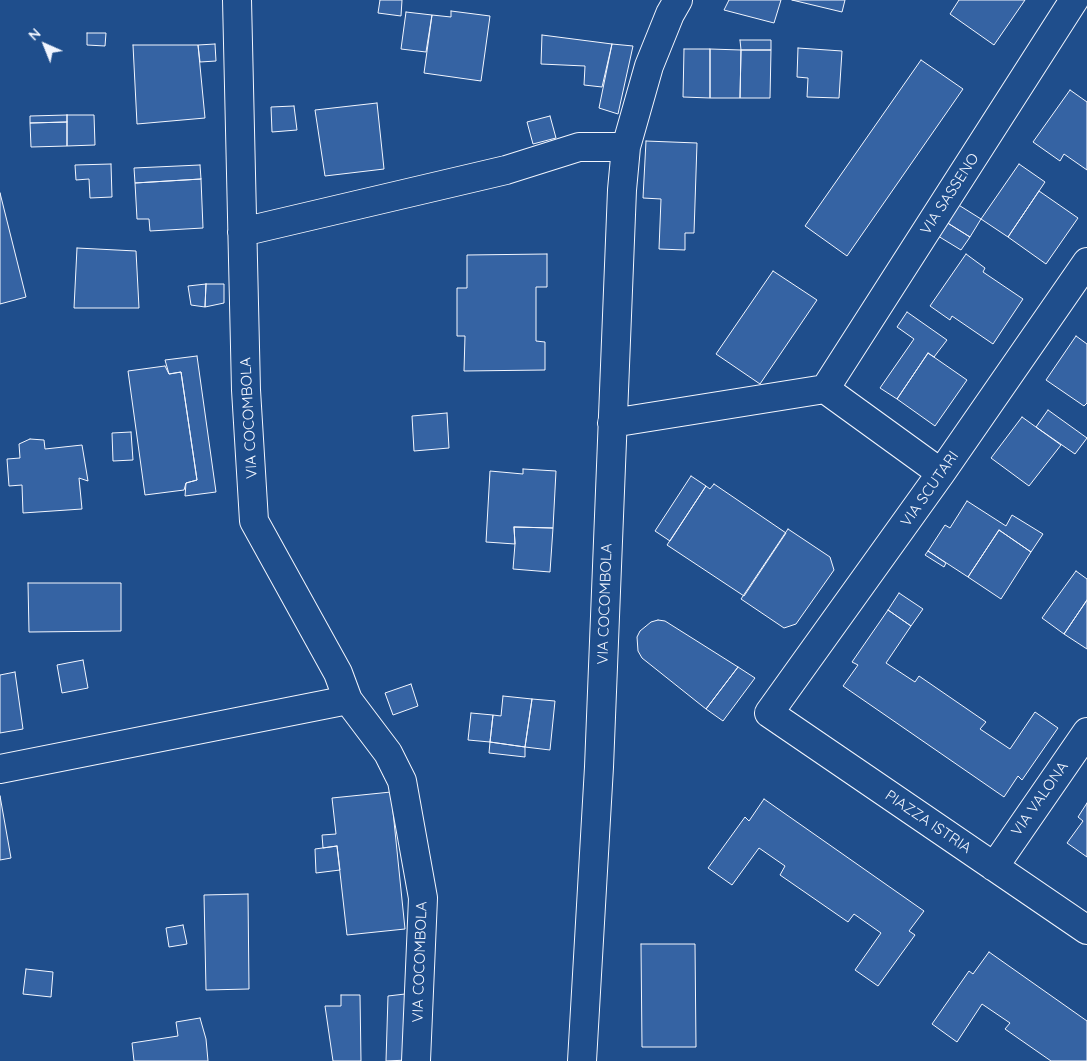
<!DOCTYPE html>
<style>
body{margin:0}
#map{position:relative;width:1087px;height:1061px;overflow:hidden;background:#1f4e8c;font-family:Quicksand,sans-serif}
canvas{display:block}
.north{position:absolute;left:20px;top:20px;width:50px;height:50px;-webkit-text-stroke:4px #1f4e8c;paint-order:stroke;rotate:316deg;font-size:14px;font-weight:700;line-height:20px;text-align:center;color:#f2f6ff}
.north::after{content:'';display:block;margin:auto;width:18px;height:22px;background:#f2f6ff;clip-path:polygon(50% 0,100% 100%,50% 72%,0 100%)}
</style>
<div id="map">
<canvas width="1087" height="1061"></canvas>
<div class="north">N</div>
</div>
<script>
const g = document.querySelector('canvas').getContext('2d');
g.lineJoin = 'round';
function fillPath(path, color) {
  g.fillStyle = color;
  g.fill(path, 'evenodd');
}
function shape(rows) {
  const path = new Path2D();
  for (const r of rows) {
    path.moveTo(r[0], r[1]);
    for (let i = 2; i < r.length; i += 2) path.lineTo(r[i], r[i + 1]);
  }
  return path;
}
function trace(path, color, width, dash) {
  g.strokeStyle = color;
  g.lineWidth = width;
  g.lineCap = dash ? 'butt' : 'round';
  g.setLineDash(dash || []);
  g.stroke(path);
}
function drawText(font, color, halo, rows, align = 'center') {
  g.font = font + ' Quicksand,sans-serif';
  g.lineWidth = 4;
  g.setLineDash([]);
  g.textBaseline = 'middle';
  g.strokeStyle = halo;
  g.fillStyle = color;
  for (const [text, x, y, turn = 0] of rows) {
    g.save();
    g.translate(x, y);
    g.rotate((+turn || 0) * Math.PI / 180);
    g.textAlign = isNaN(turn) ? turn : align;
    if (halo) g.strokeText(text, 0, 0);
    g.fillText(text, 0, 0);
    g.restore();
  }
}
const building = shape([
 [380,0,402,0,401,16,378,13,380,0],
 [729,0,781,0,774,23,724,10,729,0],
 [792,0,845,0,842,12,792,0],
 [959,0,1025,0,994,45,950,14,959,0],
 [451,11,490,16,481,81,424,73,432,15,451,17,451,11],
 [406,12,432,15,426,52,401,49,406,12],
 [87,33,106,33,105,46,87,45,87,33],
 [542,35,612,44,602,87,584,85,585,66,541,64,542,35],
 [740,40,771,40,771,50,741,50,740,40],
 [215,44,216,61,200,62,198,45,215,44],
 [612,44,633,46,618,114,599,108,612,44],
 [133,45,198,45,205,118,137,124,133,45],
 [798,48,842,51,839,98,807,97,808,78,797,77,798,48],
 [684,49,710,49,710,98,683,97,684,49],
 [710,49,741,50,740,98,710,98,710,49],
 [741,50,771,50,770,98,740,98,741,50],
 [921,60,963,89,847,256,805,226,921,60],
 [1070,90,1087,102,1087,170,1064,154,1060,161,1033,142,1070,90],
 [377,103,384,169,325,176,315,110,377,103],
 [294,106,297,130,272,132,271,107,294,106],
 [67,115,94,115,95,145,67,146,67,115],
 [67,115,67,122,30,123,30,116,67,115],
 [550,116,556,138,533,144,527,122,550,116],
 [67,122,67,146,31,147,30,123,67,122],
 [646,141,697,143,694,233,685,233,685,250,659,249,661,199,643,198,646,141],
 [111,164,112,197,90,198,89,179,76,180,75,165,111,164],
 [1019,164,1045,182,1008,237,981,219,1019,164],
 [200,165,201,179,135,183,134,168,200,165],
 [201,179,203,228,150,231,149,219,137,219,135,183,201,179],
 [1039,191,1078,218,1046,264,1008,237,1039,191],
 [0,193,26,297,0,304,0,193],
 [957,204,981,219,970,237,946,222,957,204],
 [946,222,970,237,961,250,938,236,946,222],
 [77,248,136,251,139,308,74,308,77,248],
 [547,254,547,287,536,287,536,341,545,342,545,370,464,371,465,336,457,336,457,288,467,288,467,255,547,254],
 [966,254,985,268,983,272,1023,299,993,344,952,316,950,320,930,306,966,254],
 [773,271,817,300,760,384,716,354,773,271],
 [206,284,205,307,191,305,188,286,206,284],
 [206,284,224,284,224,303,205,307,206,284],
 [907,312,947,340,934,357,928,353,897,399,880,388,914,339,897,327,907,312],
 [1076,336,1087,344,1087,403,1084,406,1046,380,1076,336],
 [928,353,967,380,935,426,897,399,928,353],
 [197,356,216,492,185,496,186,483,197,480,181,372,169,374,165,360,197,356],
 [165,366,169,374,181,372,197,480,186,483,184,490,145,495,128,371,165,366],
 [1048,410,1087,438,1075,454,1036,427,1048,410],
 [447,413,449,448,414,451,412,416,447,413],
 [1022,417,1061,445,1029,486,991,458,1022,417],
 [131,432,133,460,113,461,112,433,131,432],
 [30,439,44,440,45,449,82,445,88,481,79,478,82,509,23,513,22,485,9,486,7,459,20,458,19,444,30,439],
 [523,469,556,471,553,528,514,527,515,544,486,542,490,471,523,474,523,469],
 [691,476,706,486,670,541,655,531,691,476],
 [714,484,786,533,744,596,667,545,706,486,710,489,714,484],
 [967,501,1006,526,1012,515,1043,534,1031,552,999,530,968,577,928,551,945,525,950,528,967,501],
 [514,527,553,528,550,572,513,569,515,544,514,527],
 [788,529,830,557,834,570,796,624,784,628,741,599,788,529],
 [999,530,1031,552,1001,599,968,577,999,530],
 [928,551,946,563,944,567,925,555,928,551],
 [1076,571,1087,579,1087,600,1064,634,1042,618,1076,571],
 [28,583,121,583,121,631,29,632,28,583],
 [899,593,923,609,911,626,888,610,899,593],
 [1087,600,1087,649,1064,634,1087,600],
 [888,610,911,626,886,663,915,682,919,676,986,722,980,729,1010,749,1035,712,1058,728,1022,780,1018,776,1004,797,843,686,858,665,852,662,888,610],
 [658,620,665,621,738,667,706,709,642,658,638,651,637,637,640,631,651,622,658,620],
 [83,660,88,688,62,693,57,665,83,660],
 [738,667,755,678,723,721,706,709,738,667],
 [15,672,23,729,0,733,0,675,15,672],
 [411,684,418,706,393,715,385,693,411,684],
 [503,696,532,699,525,747,490,742,493,715,501,716,503,696],
 [532,699,555,701,550,750,525,747,532,699],
 [471,713,493,715,490,742,468,740,471,713],
 [490,742,525,747,525,757,489,753,490,742],
 [391,792,405,929,347,935,337,846,323,848,322,835,336,834,332,798,391,792],
 [0,796,11,858,0,860,0,796],
 [764,799,924,911,909,931,915,935,878,986,855,970,881,933,854,914,848,922,780,875,785,866,759,848,732,885,708,868,745,817,749,821,764,799],
 [1087,803,1087,857,1067,843,1083,821,1078,817,1087,803],
 [337,846,340,870,316,873,315,849,337,846],
 [248,894,249,989,206,990,204,895,248,894],
 [183,925,187,944,169,947,166,928,183,925],
 [641,944,695,944,696,1047,642,1047,641,944],
 [989,952,1087,1021,1087,1061,1051,1061,1005,1029,1010,1023,982,1004,957,1042,932,1024,969,971,973,974,989,952],
 [26,969,53,972,51,997,23,994,26,969],
 [405,994,408,1060,386,1061,388,996,405,994],
 [341,995,360,995,361,1061,333,1061,325,1006,341,1006,341,995],
 [200,1018,206,1039,208,1061,134,1061,132,1043,178,1036,176,1022,200,1018]
]);
const minor = shape([
 [237,0,246,390,254,521,338,673,348,700,388,753,402,781,423,898,416,1061],
 [242,232,506,170,579,147,626,147],
 [1087,262,941,473,769,713,1087,930],
 [825,389,1074,0],
 [612,423,825,389,941,473],
 [0,769,348,700],
 [994,867,1087,732],
 [582,1061,599,767,622,190,626,147,649,66,670,14,678,0]
]);
const streetNames = [
 ["VIA SASSENO",950,194,-57],
 ["VIA COCOMBOLA",249,418,-93],
 ["VIA SCUTARI",930,489,-55],
 ["VIA COCOMBOLA",605,604,-88],
 ["VIA VALONA",1040,799,-55],
 ["PIAZZA ISTRIA",928,822,34],
 ["VIA COCOMBOLA",420,962,-88]
];
fillPath(building, '#3563a3');
trace(building, '#f2f6ff', 1);
trace(minor, '#f2f6ff', 30);
trace(minor, '#1f4e8c', 28);
drawText('15px', '#f2f6ff', '#1f4e8c', streetNames);
</script>
